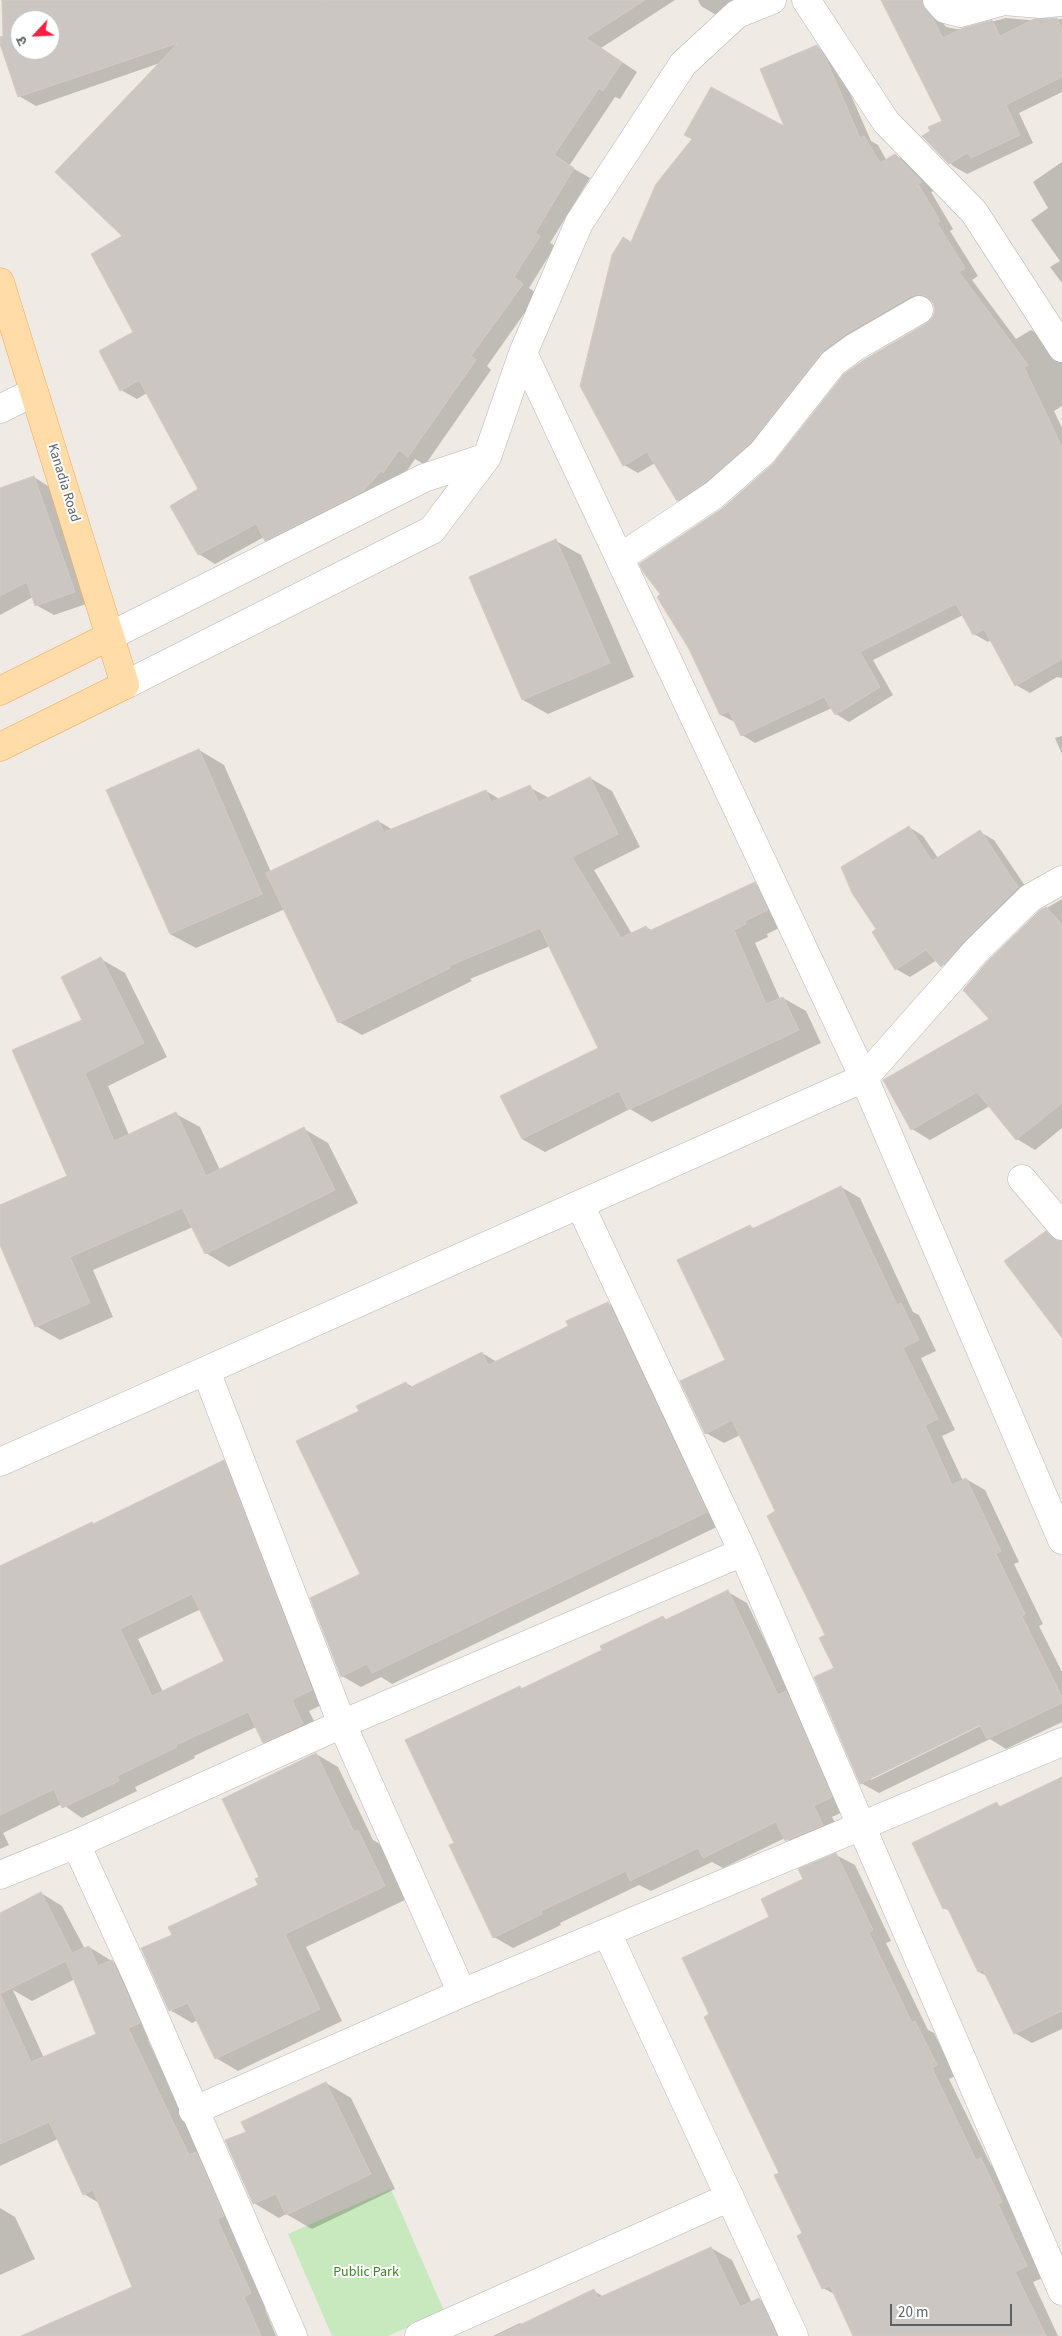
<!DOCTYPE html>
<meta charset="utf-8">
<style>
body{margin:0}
#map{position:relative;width:1062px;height:2336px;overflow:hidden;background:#efeae3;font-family:"Source Sans 3","Noto Sans Devanagari",sans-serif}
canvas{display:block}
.north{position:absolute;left:10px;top:10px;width:50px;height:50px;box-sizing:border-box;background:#fff;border:1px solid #bdc0c1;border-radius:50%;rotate:245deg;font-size:14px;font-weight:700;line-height:20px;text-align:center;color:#5b6265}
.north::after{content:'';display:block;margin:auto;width:18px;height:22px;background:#f91f43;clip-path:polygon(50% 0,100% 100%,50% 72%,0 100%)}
.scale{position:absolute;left:890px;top:2304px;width:122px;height:22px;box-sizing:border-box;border:2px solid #5b6265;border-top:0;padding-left:6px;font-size:15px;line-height:18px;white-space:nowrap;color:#5b6265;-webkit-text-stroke:4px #fff;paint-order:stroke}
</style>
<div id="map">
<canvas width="1062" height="2336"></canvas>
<div class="north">उ</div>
<div class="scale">20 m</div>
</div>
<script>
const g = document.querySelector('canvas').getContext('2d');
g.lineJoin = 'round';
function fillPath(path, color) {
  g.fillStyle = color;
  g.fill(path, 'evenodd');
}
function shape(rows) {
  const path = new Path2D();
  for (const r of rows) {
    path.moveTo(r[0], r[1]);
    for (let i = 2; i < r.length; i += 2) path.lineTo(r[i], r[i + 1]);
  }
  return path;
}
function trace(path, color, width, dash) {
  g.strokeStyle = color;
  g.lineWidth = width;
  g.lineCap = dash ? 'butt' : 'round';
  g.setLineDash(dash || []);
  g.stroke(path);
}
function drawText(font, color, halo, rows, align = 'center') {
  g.font = font + ' "Source Sans 3",sans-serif';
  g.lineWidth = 4;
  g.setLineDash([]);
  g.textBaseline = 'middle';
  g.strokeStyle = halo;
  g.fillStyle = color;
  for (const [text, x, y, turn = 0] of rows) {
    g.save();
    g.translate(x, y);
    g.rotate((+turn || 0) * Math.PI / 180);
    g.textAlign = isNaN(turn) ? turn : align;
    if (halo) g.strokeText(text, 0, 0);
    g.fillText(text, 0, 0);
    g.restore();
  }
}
const green = shape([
 [391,2189,444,2311,388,2336,332,2336,288,2234]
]);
const shadow = shape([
 [4,0,675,0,601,48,637,72,620,99,615,97,569,166,590,178,550,243,555,246,529,288,538,294,487,366,491,370,425,465,415,459,400,481,282,549,264,537,215,564,199,554,199,490,147,393,137,399,121,390,134,333,124,237,160,63,36,106,19,96,0,40,4,37],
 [20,20,50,20,50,50,20,50],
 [698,0,747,0,718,16,701,6],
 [882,0,938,0,935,12,946,27,956,29,964,29,1006,18,1039,21,1062,19,1062,92,1019,113,1033,143,967,174,953,166,924,136,943,121],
 [817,47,831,55,839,68,871,141,878,145,887,161,895,155,909,163,935,190,931,192,953,229,950,231,978,276,972,280,1016,339,1031,330,1045,338,1062,362,1062,406,1054,411,1062,428,1062,678,1057,677,1030,693,1016,685,991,640,988,642,974,634,963,615,873,660,893,695,849,722,836,714,832,708,755,743,742,735,735,722,721,715,723,509,928,324,934,318,936,309,933,302,925,304,861,341,691,508,678,500,655,463,638,473,624,465,632,244,786,129],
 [1062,162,1062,283,1050,267,1060,261,1031,220,1048,208,1033,182],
 [34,477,51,488,92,602,54,615,36,605,33,597,0,615,0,490],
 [556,541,581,555,634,677,548,714,523,700,471,578],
 [1062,736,1062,754,1055,738],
 [199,750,224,765,271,872,378,821,393,830,486,791,501,800,529,787,549,798,590,778,612,791,640,847,594,870,632,934,646,927,653,931,754,883,777,896,789,923,767,934,768,937,755,943,780,999,783,998,806,1011,821,1043,652,1122,630,1109,545,1152,522,1139,600,1049,550,946,470,979,472,981,362,1035,339,1022,285,909,196,948,170,934],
 [909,827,923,836,938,858,980,832,994,840,1032,896,956,974,937,960,910,977,896,969,877,930],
 [1062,899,1062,1128,1035,1150,1017,1139,990,1106,930,1140,912,1129,991,1019,1040,912],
 [101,959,125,973,167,1057,108,1086,129,1135,176,1114,200,1127,220,1170,304,1129,328,1143,358,1203,229,1267,206,1253,193,1227,93,1270,113,1317,60,1340,36,1326,0,1242,0,1206,69,1177,84,1021],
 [841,1187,860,1198,913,1312,919,1315,936,1351,921,1358,955,1430,942,1436,963,1481,966,1479,985,1490,1019,1562,1014,1564,1043,1624,1039,1626,1062,1672,1062,1722,1006,1749,990,1739,879,1793,861,1783,827,1635,777,1512,740,1435,724,1443,706,1433,727,1361,750,1226,755,1229],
 [985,1721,986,1723,871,1780,871,1777],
 [608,1303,627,1314,725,1523,392,1684,381,1677,361,1687,342,1676,362,1574,360,1412,406,1383,413,1387,482,1353,497,1362,570,1327],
 [223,1461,242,1472,330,1701,309,1711,321,1735,282,1753,263,1742,256,1727,194,1756,195,1758,135,1787,137,1791,82,1818,62,1804,3,1833,9,1845,0,1849,0,1566,92,1523,95,1525],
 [201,1609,226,1662,163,1692,138,1639],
 [728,1592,747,1603,791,1695,851,1808,832,1817,842,1836,805,1851,785,1838,723,1868,712,1862,651,1891,639,1885,560,1923,561,1925,513,1948,494,1937,455,1843,520,1687,523,1689,604,1650,663,1617,667,1620],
 [316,1754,338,1767,373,1840,380,1844,407,1899,306,1947,342,2021,238,2071,216,2058,198,2020,192,2023,170,2010,174,1935,259,1886],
 [1062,1778,1062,2029,1032,2043,1015,2033,987,1976,979,1972,950,1911,944,1908,997,1804,1002,1807],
 [836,1855,855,1865,891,1941,886,1943,928,2030,934,2033,955,2076,949,2079,991,2165,1000,2170,1045,2277,1033,2282,1058,2336,854,2336,836,2295,823,2288,781,2174,711,2015,771,1917,805,1879],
 [41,1893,62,1906,85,1949,89,1947,133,1974,160,2035,148,2040,272,2305,265,2309,276,2336,24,2336,134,2288,99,2203,84,2194,58,2139,0,2166,0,1915],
 [75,1979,98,2035,44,2058,13,1990,32,2001],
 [326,2083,351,2098,395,2189,312,2229,286,2214,279,2218,254,2203,248,2132],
 [0,2208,15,2217,35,2259,0,2275],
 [711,2248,732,2260,752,2303,759,2299,780,2311,791,2336,493,2336,520,2323,523,2325,594,2291,604,2297]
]);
const building = shape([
 [2,0,645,0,586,38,622,62,603,91,599,88,554,155,574,168,535,233,540,236,514,277,523,284,471,356,476,360,408,457,399,450,383,473,381,471,363,491,265,541,256,524,198,555,170,506,198,489,139,380,120,391,99,351,133,332,91,254,122,236,55,172,178,43,18,97,0,44,0,37,3,36,2,0],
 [20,20,50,20,50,50,20,50,20,20],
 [881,0,922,0,925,10,933,19,943,38,963,28,992,20,1000,36,1034,19,1057,18,1062,28,1062,77,1006,105,1020,135,971,158,967,153,949,164,922,136,930,131,928,127,942,121,881,0],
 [817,45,826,59,860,138,864,136,880,163,895,154,922,182,918,184,940,221,937,223,965,268,959,272,1028,365,1024,367,1062,447,1062,659,1015,686,984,629,973,635,956,604,860,652,880,687,835,715,824,697,741,736,729,711,720,715,689,649,657,597,660,594,644,573,639,564,723,508,772,465,844,374,864,360,927,323,933,317,935,310,933,303,926,296,918,294,911,296,847,333,824,350,751,442,704,483,677,501,647,452,623,466,580,386,612,255,623,237,631,242,656,184,692,139,684,135,711,87,784,126,760,69,817,45],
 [34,476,75,592,35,606,27,582,0,596,0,488,34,476],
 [556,539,610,663,522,700,469,577,556,539],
 [199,749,262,894,170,934,106,790,199,749],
 [590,777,618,834,572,857,621,938,646,926,649,931,755,882,768,910,745,921,746,924,734,930,766,1004,783,997,799,1030,628,1110,619,1091,522,1139,500,1096,598,1048,540,928,449,966,450,968,338,1023,266,873,378,820,384,832,486,790,491,802,530,785,539,802,590,777],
 [909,826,932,861,980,830,1018,887,965,940,941,967,926,950,895,970,872,932,876,929,852,893,841,867,909,826],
 [1046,907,1062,924,1062,1103,1016,1140,977,1092,911,1130,883,1080,989,1019,963,990,987,962,1039,911,1046,907],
 [101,957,144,1043,85,1073,114,1141,176,1112,206,1176,304,1127,335,1190,205,1254,182,1208,70,1257,90,1303,35,1327,0,1245,0,1205,67,1176,12,1050,82,1020,61,977,101,957],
 [841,1186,897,1305,901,1303,919,1340,903,1348,938,1419,925,1425,952,1485,966,1478,1001,1551,996,1554,1025,1614,1022,1616,1062,1697,1062,1703,987,1739,980,1725,860,1784,814,1677,834,1668,819,1638,825,1635,767,1516,775,1511,732,1420,705,1434,680,1381,725,1360,677,1260,750,1225,752,1229,841,1186],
 [1046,1231,1056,1240,1062,1241,1062,1338,1004,1261,1046,1231],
 [608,1302,707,1512,372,1673,367,1664,341,1677,310,1598,360,1574,296,1441,359,1411,356,1406,406,1382,409,1388,482,1352,488,1365,568,1326,566,1321,608,1302],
 [224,1460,312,1690,292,1700,303,1724,263,1743,248,1712,176,1745,177,1747,117,1776,119,1781,62,1808,54,1789,0,1815,0,1566,92,1522,93,1524,224,1460],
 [192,1594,224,1661,152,1696,120,1629,192,1594],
 [728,1590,778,1695,786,1691,832,1797,814,1806,823,1825,785,1841,776,1822,703,1858,698,1848,630,1881,626,1871,541,1911,542,1914,493,1938,449,1845,454,1843,405,1740,520,1686,521,1689,602,1650,600,1646,663,1616,665,1620,728,1590],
 [316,1753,354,1832,358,1830,385,1886,285,1934,320,2009,215,2059,188,2003,169,2011,141,1948,172,1935,168,1927,258,1885,255,1879,259,1877,222,1799,316,1753],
 [1062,1777,1062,2011,1014,2034,983,1970,978,1972,947,1907,943,1909,912,1843,997,1802,999,1807,1062,1777],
 [836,1853,873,1930,869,1933,912,2023,915,2021,937,2065,932,2068,976,2160,981,2158,1002,2202,998,2204,1027,2266,1015,2272,1046,2336,853,2336,830,2286,822,2289,797,2236,802,2233,774,2175,779,2173,704,2017,709,2014,682,1958,769,1917,761,1899,803,1879,798,1869,836,1853],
 [41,1892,72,1953,89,1946,98,1966,112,1960,140,2023,128,2028,189,2155,196,2152,224,2216,217,2219,251,2293,244,2297,261,2336,21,2336,132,2287,93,2190,83,2195,49,2122,0,2144,0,1913,41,1892],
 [66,1961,96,2034,31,2062,0,1994,66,1961],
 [326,2082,371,2174,286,2215,276,2194,253,2204,225,2140,246,2132,241,2122,326,2082],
 [711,2247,740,2307,759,2298,777,2336,497,2336,594,2289,598,2298,711,2247]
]);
const minor = shape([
 [806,0,886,122,974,212,1062,348],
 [937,0,945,9,960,13,1004,1,1040,4,1062,2],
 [523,353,864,1078,1062,1540],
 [0,409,34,392],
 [621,557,714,495,762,453,833,363,855,347,919,310],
 [110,636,424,478,487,457],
 [125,685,432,530,487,457,523,353,579,223,683,64,737,14,772,0],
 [1022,1179,1062,1226],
 [580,1205,743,1552,1062,2291],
 [206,1371,342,1724,462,1993],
 [0,1462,864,1078,976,951,1030,898,1062,880],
 [76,1844,137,1977,293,2336],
 [0,1875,76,1844,342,1724,743,1552],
 [607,1933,794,2336],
 [193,2111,462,1993,1062,1742],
 [419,2336,730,2197]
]);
const major = shape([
 [0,282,125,685,0,747],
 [0,691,110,636]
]);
const streetNames = [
 ["Kanadia Road",63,483,73]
];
const parkNames = [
 ["Public Park",366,2273]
];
fillPath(green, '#c8e9bd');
fillPath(shadow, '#0003');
fillPath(building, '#ccc6c2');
trace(building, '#d5c9c1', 1);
trace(minor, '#b4b8bb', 29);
trace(major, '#fea14d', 29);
trace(minor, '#fff', 28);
trace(major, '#ffdca8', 28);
drawText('14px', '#5b6265', '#fff', streetNames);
drawText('14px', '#3d832c', '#fff', parkNames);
</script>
